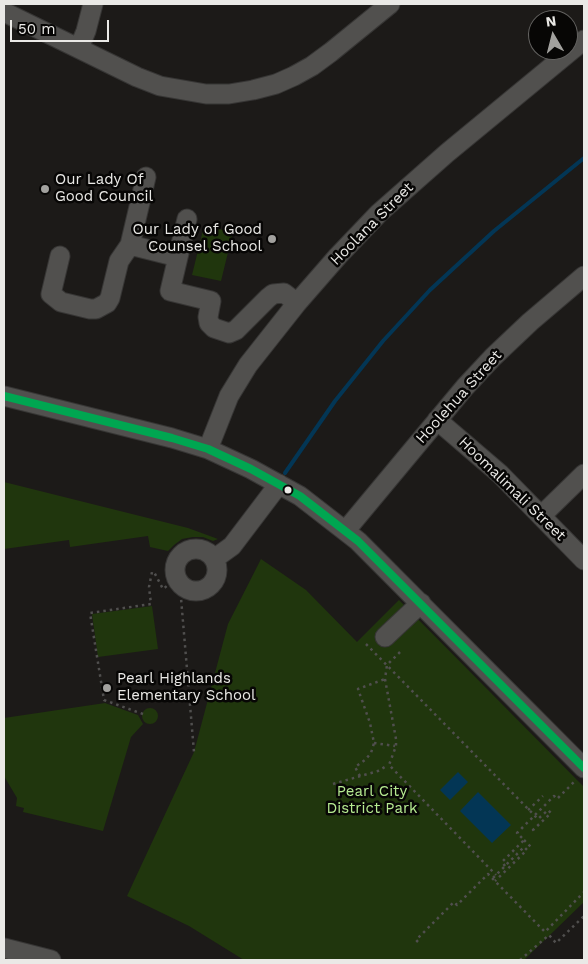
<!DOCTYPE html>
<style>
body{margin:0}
#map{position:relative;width:588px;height:964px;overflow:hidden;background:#1c1a18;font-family:"Work Sans",sans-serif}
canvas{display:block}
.frame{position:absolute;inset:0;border:5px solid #eae9e6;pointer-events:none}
.north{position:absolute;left:528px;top:10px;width:50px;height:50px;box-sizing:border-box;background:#070605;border:1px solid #62615f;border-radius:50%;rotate:352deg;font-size:14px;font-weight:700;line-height:20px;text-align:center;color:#eae9e6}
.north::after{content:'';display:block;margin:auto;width:18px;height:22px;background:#a2a19e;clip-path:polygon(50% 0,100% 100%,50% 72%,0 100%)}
.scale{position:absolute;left:10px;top:20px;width:99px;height:22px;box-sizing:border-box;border:2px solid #eae9e6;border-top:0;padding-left:6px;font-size:15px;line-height:18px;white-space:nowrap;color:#eae9e6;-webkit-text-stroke:4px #070605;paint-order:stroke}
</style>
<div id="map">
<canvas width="588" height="964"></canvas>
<div class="frame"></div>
<div class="north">N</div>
<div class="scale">50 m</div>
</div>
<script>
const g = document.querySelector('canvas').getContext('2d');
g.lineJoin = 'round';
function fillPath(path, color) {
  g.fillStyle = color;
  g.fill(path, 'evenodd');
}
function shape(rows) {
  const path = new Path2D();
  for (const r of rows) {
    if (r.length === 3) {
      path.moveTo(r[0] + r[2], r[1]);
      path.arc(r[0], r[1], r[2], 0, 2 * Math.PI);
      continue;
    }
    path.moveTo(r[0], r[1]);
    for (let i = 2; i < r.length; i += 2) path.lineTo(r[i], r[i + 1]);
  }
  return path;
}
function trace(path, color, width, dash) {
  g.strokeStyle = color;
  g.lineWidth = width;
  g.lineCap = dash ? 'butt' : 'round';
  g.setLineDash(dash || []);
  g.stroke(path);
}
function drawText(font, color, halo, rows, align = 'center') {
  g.font = font + ' "Work Sans",sans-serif';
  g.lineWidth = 5;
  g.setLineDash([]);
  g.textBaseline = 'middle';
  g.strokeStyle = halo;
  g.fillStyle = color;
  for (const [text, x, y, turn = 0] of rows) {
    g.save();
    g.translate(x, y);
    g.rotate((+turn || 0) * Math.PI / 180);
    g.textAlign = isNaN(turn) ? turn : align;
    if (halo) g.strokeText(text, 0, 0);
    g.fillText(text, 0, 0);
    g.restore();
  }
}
const green = shape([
 [204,226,233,232,221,281,192,275],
 [4,482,188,528,218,539,213,541,203,537,193,537,182,539,174,545,168,551,150,547,148,536,70,547,69,540,4,549],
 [261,559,306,590,357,642,399,600,584,787,584,902,524,960,244,960,189,926,127,896,194,752,228,624],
 [152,606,158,649,98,657,92,614],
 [105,703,138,715,143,724,131,737,103,831,23,812,24,808,16,806,17,798,4,776,4,718],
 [150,716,8]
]);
const water = shape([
 [458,772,468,782,450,800,440,790],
 [478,792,511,825,492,843,460,811]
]);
const stream = shape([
 [285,473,335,401,383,341,430,290,494,231,584,158]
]);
const path = shape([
 [186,588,181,598,194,752],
 [366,644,538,819,548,810,551,813,533,830,535,831],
 [400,652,387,665,385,679,396,739,396,746,389,765,496,875],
 [143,714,104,700,90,613,151,604,149,587,152,572,154,572,163,589,168,585],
 [374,743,395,746],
 [360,776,355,767,365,760,371,753,374,743,370,723,358,689,385,679],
 [333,784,378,771,388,765],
 [528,810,543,796],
 [524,840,532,848],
 [505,866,502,862,524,840,517,833,554,796,557,799,575,781],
 [493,878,524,847,527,850,495,881],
 [418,942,416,940,454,902,457,905,488,874,545,932,584,892],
 [520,960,549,935,556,943,584,916]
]);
const minor = shape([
 [4,12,137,77,160,86,206,94,229,94,253,90,276,84,294,76,312,66,331,52,390,4],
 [79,48,86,31,93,4],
 [187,219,170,291,211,301,208,317,209,323,214,328,229,333,236,330,268,298,273,294,284,293,297,303],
 [130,245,178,257],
 [60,256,51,294,61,302,90,309,96,309,107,303,110,298,119,261,130,245,146,177],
 [4,396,172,438,208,449,251,469,300,496,358,541,584,768],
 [437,420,500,474,584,560],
 [208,449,229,396,248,365,297,303,338,256,379,213,447,153,584,40],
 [541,516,584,474],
 [346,530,465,387,493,357,530,322,584,276],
 [196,570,21],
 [214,559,232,546,279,484],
 [385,637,421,603],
 [4,948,51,960]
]);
const bus1 = shape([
 [4,396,172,438,208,449,251,469,300,496,358,541,584,768]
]);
const markers = [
 [45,189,5,"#a2a19e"],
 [272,239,5,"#a2a19e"],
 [288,490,4.5,"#eae9e6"],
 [107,688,5,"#a2a19e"]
];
const poiNames = [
 ["Our Lady Of",55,180],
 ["Good Council",55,197],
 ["Our Lady of Good",262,230,"right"],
 ["Counsel School",262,247,"right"],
 ["Pearl Highlands",117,679],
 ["Elementary School",117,696]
];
const streetNames = [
 ["Hoolana Street",372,224,-45],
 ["Hoolehua Street",459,397,-48],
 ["Hoomalimali Street",512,489,44]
];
const parkNames = [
 ["Pearl City",372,792],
 ["District Park",372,809]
];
fillPath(green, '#20360d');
fillPath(water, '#033655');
trace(stream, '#033655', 4);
trace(minor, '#373635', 21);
trace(path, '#504f4e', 2.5, [2.5, 4]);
trace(minor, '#51504e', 19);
trace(bus1, '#00a651', 8);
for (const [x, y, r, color] of markers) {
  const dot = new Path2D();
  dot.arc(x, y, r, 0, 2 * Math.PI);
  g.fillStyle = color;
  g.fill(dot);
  trace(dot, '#070605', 2);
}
drawText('15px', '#eae9e6', '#070605', poiNames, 'left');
drawText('15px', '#eae9e6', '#070605', streetNames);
drawText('15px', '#b6eb91', '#070605', parkNames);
</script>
